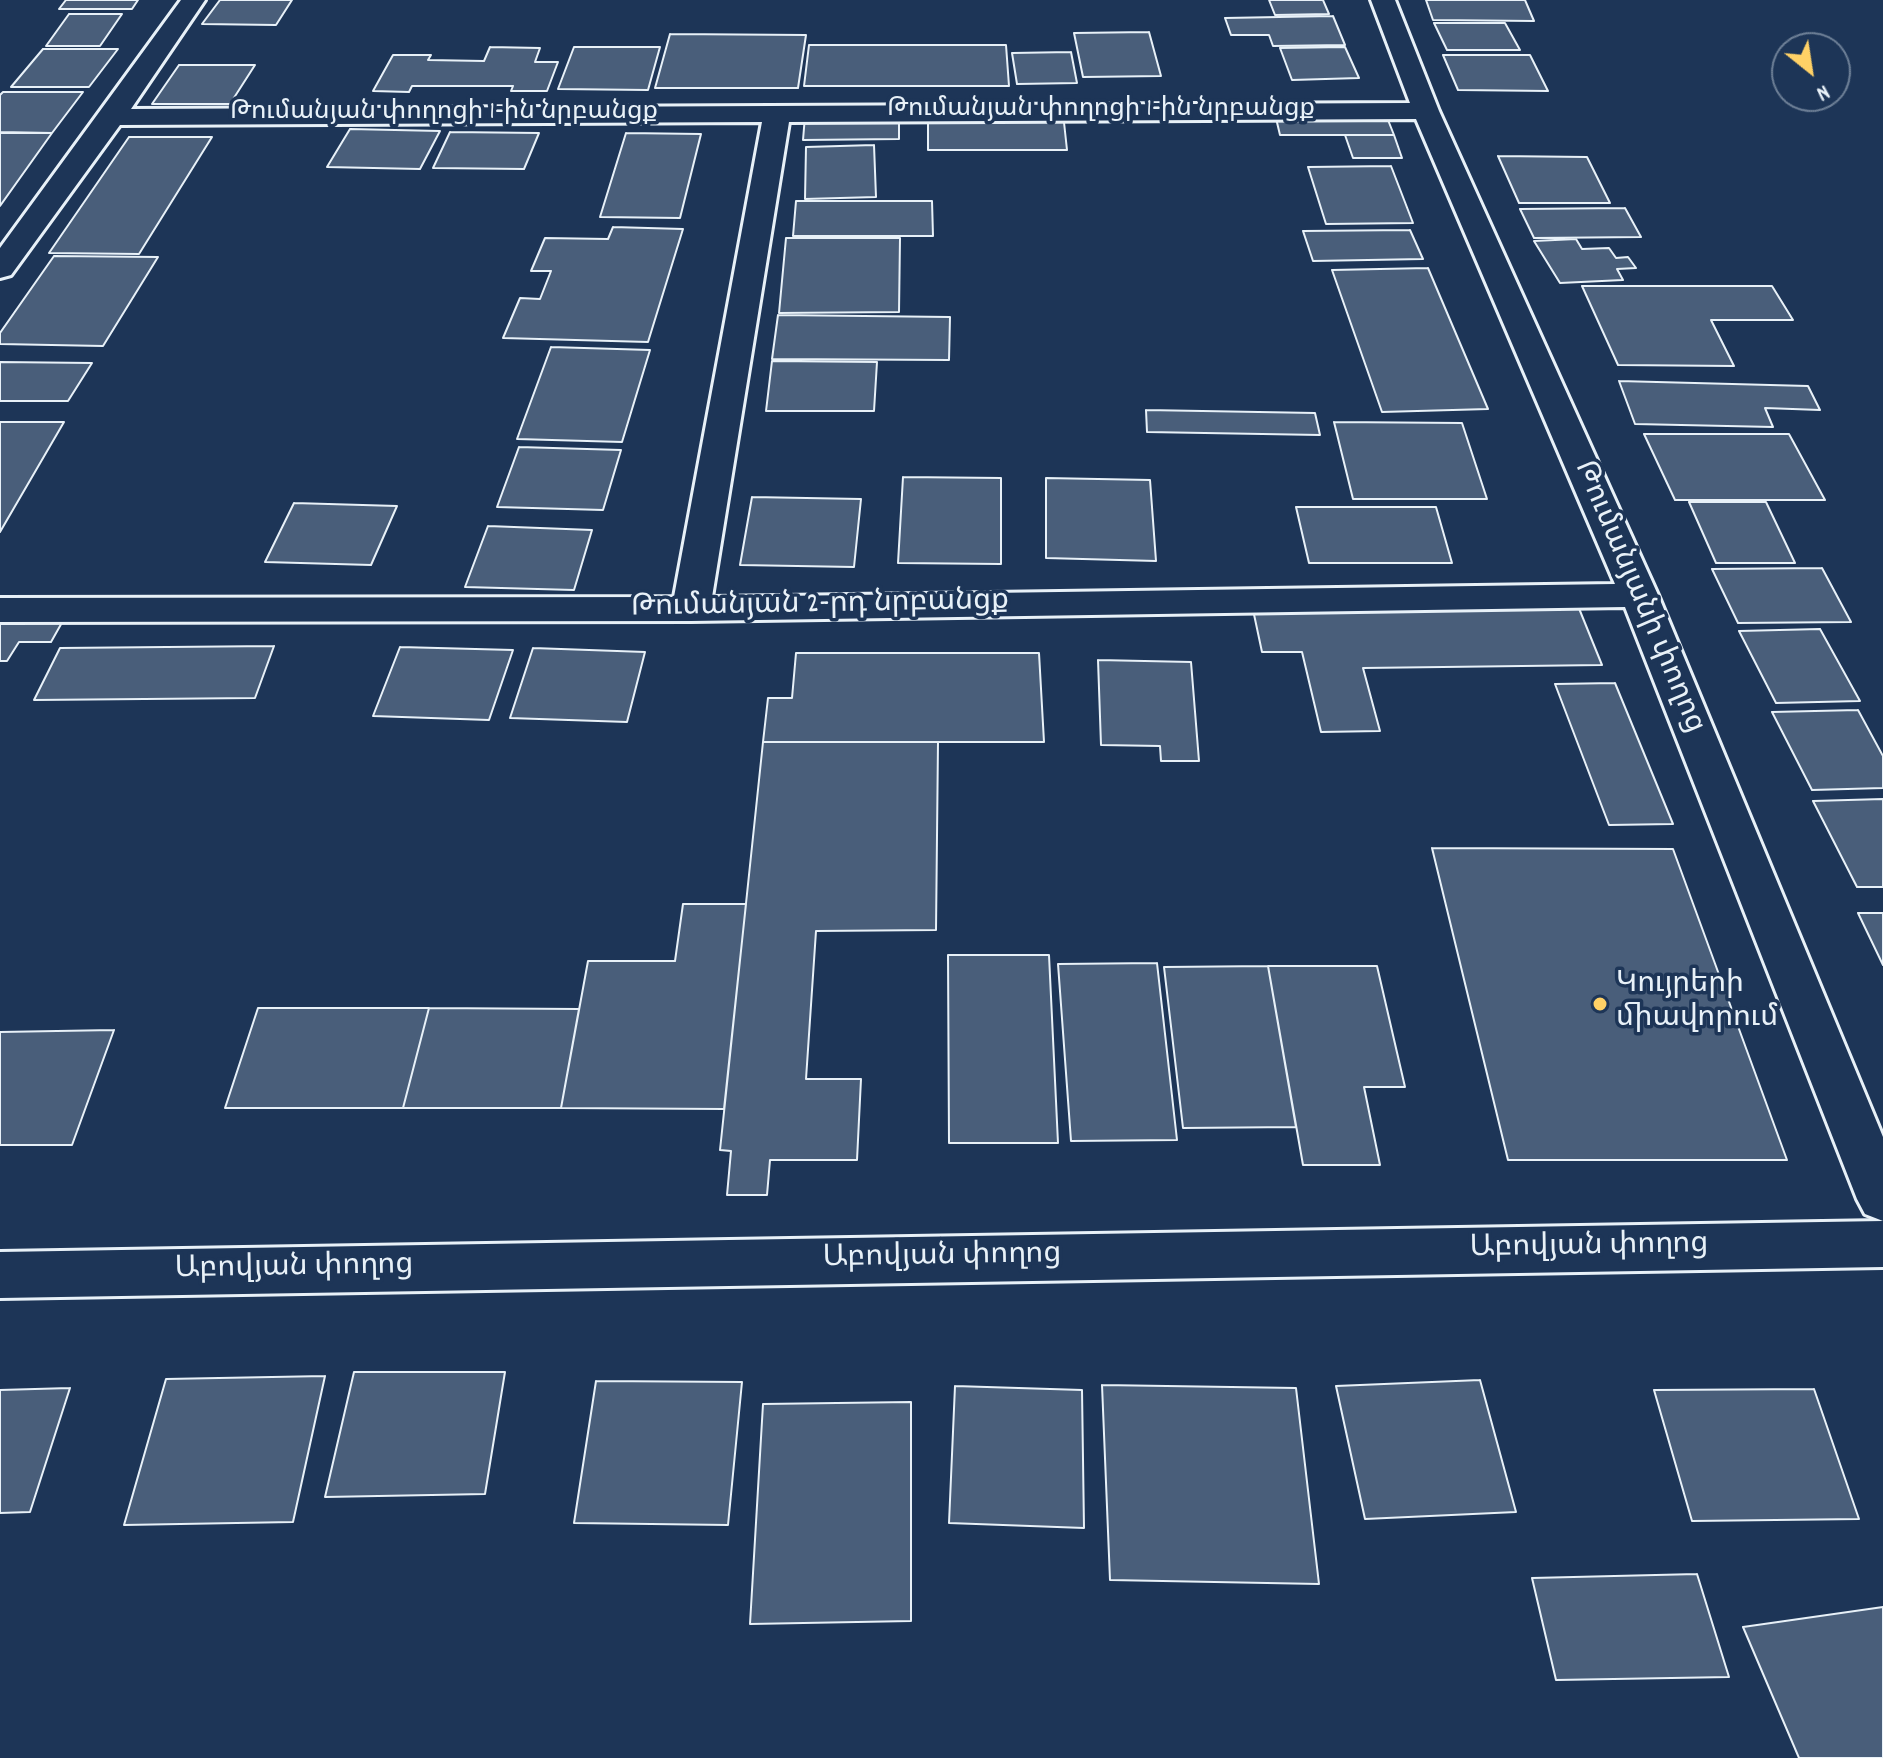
<!DOCTYPE html>
<meta charset="utf-8">
<style>
body{margin:0}
#map{position:relative;width:1883px;height:1758px;overflow:hidden;background:#1d3557;font-family:Dekko,sans-serif}
canvas{display:block}
.north{position:absolute;left:1771px;top:32px;width:80px;height:80px;box-sizing:border-box;background:#1d3557;border:2px solid #6e8097;border-radius:50%;rotate:150deg;font-size:22px;font-weight:700;line-height:32px;text-align:center;color:#e8f1f8}
.north::after{content:'';display:block;margin:auto;width:28px;height:36px;background:#ffd166;clip-path:polygon(50% 0,100% 100%,50% 72%,0 100%)}
</style>
<div id="map">
<canvas width="1883" height="1758"></canvas>
<div class="north">N</div>
</div>
<script>
const g = document.querySelector('canvas').getContext('2d');
g.lineJoin = 'round';
function fillPath(path, color) {
  g.fillStyle = color;
  g.fill(path, 'evenodd');
}
function shape(rows) {
  const path = new Path2D();
  for (const r of rows) {
    path.moveTo(r[0], r[1]);
    for (let i = 2; i < r.length; i += 2) path.lineTo(r[i], r[i + 1]);
  }
  return path;
}
function trace(path, color, width, dash) {
  g.strokeStyle = color;
  g.lineWidth = width;
  g.lineCap = dash ? 'butt' : 'round';
  g.setLineDash(dash || []);
  g.stroke(path);
}
function drawText(font, color, halo, rows, align = 'center') {
  g.font = font + ' Dekko,"Noto Sans Armenian",sans-serif';
  g.lineWidth = 7;
  g.setLineDash([]);
  g.textBaseline = 'middle';
  g.strokeStyle = halo;
  g.fillStyle = color;
  for (const [text, x, y, turn = 0] of rows) {
    g.save();
    g.translate(x, y);
    g.rotate((+turn || 0) * Math.PI / 180);
    g.textAlign = isNaN(turn) ? turn : align;
    if (halo) g.strokeText(text, 0, 0);
    g.fillText(text, 0, 0);
    g.restore();
  }
}
const building = shape([
 [66,0,138,0,132,9,59,9,66,0],
 [220,0,292,0,276,25,202,24,220,0],
 [1269,0,1323,0,1329,14,1275,15,1269,0],
 [1426,0,1525,0,1534,21,1433,20,1426,0],
 [69,14,122,14,100,46,46,46,69,14],
 [1333,16,1345,45,1273,46,1269,35,1231,35,1225,18,1333,16],
 [1434,23,1505,23,1520,50,1447,50,1434,23],
 [1149,32,1161,76,1083,77,1074,33,1149,32],
 [670,34,806,35,798,88,655,88,670,34],
 [809,45,1006,45,1009,86,804,86,809,45],
 [490,47,540,48,535,62,558,62,547,91,511,91,513,86,412,86,409,92,373,91,393,55,431,55,428,60,484,61,490,47],
 [574,47,660,47,648,90,558,89,574,47],
 [1345,47,1359,78,1292,80,1280,48,1345,47],
 [43,49,118,49,89,87,11,87,43,49],
 [1071,52,1077,83,1017,84,1012,53,1071,52],
 [1443,55,1530,55,1548,91,1458,90,1443,55],
 [179,65,255,65,230,104,152,104,179,65],
 [3,92,83,92,52,133,0,132,0,95,3,92],
 [928,113,1063,113,1067,150,928,150,928,113],
 [1275,114,1386,115,1394,135,1280,135,1275,114],
 [805,116,899,116,899,139,803,140,805,116],
 [350,129,440,131,420,169,327,167,350,129],
 [450,132,539,133,524,169,433,168,450,132],
 [0,133,52,133,0,206,0,133],
 [626,133,701,134,680,218,600,217,626,133],
 [1345,135,1394,135,1402,158,1353,158,1345,135],
 [129,137,212,137,139,254,49,253,129,137],
 [874,145,876,197,805,199,806,147,874,145],
 [1498,156,1587,157,1610,203,1519,203,1498,156],
 [1391,166,1413,223,1326,224,1308,167,1391,166],
 [796,201,932,201,933,236,793,236,796,201],
 [1625,208,1641,237,1534,238,1520,209,1625,208],
 [613,227,683,229,648,342,503,338,520,298,540,299,551,271,531,271,545,238,608,239,613,227],
 [1410,230,1423,259,1313,261,1303,231,1410,230],
 [786,238,900,238,899,312,779,313,786,238],
 [1576,239,1582,249,1609,248,1616,258,1628,257,1636,268,1617,269,1623,280,1560,283,1534,241,1576,239],
 [54,256,158,257,103,346,0,344,0,333,54,256],
 [1428,268,1488,409,1382,412,1332,270,1428,268],
 [1582,286,1772,286,1793,320,1711,320,1734,366,1618,365,1582,286],
 [778,315,950,317,949,360,772,359,778,315],
 [551,347,650,350,622,442,517,439,551,347],
 [772,361,877,362,874,411,766,411,772,361],
 [0,362,92,363,68,401,0,401,0,362],
 [1619,381,1808,386,1820,410,1765,408,1773,427,1635,424,1619,381],
 [1146,410,1315,413,1320,435,1147,432,1146,410],
 [0,422,64,422,0,532,0,422],
 [1334,422,1462,423,1487,499,1353,499,1334,422],
 [1644,434,1789,434,1825,500,1675,500,1644,434],
 [519,447,621,450,603,510,497,507,519,447],
 [903,477,1001,478,1001,564,898,563,903,477],
 [1046,478,1150,480,1156,561,1046,558,1046,478],
 [752,497,861,499,854,567,740,565,752,497],
 [1689,502,1766,502,1795,563,1716,563,1689,502],
 [294,503,397,506,371,565,265,562,294,503],
 [1296,507,1436,507,1452,563,1309,563,1296,507],
 [488,526,592,530,574,590,465,587,488,526],
 [1822,568,1851,622,1738,623,1712,569,1822,568],
 [1576,601,1602,665,1363,668,1380,731,1321,732,1302,652,1262,652,1252,605,1576,601],
 [0,618,64,619,51,642,19,642,7,661,0,661,0,618],
 [1820,629,1860,701,1776,703,1739,631,1820,629],
 [274,646,255,698,34,700,60,648,274,646],
 [400,647,513,650,489,720,373,716,400,647],
 [533,648,645,652,627,722,510,718,533,648],
 [796,653,1039,653,1044,742,763,742,768,698,792,698,796,653],
 [1098,660,1191,662,1199,761,1161,761,1160,746,1101,745,1098,660],
 [1615,683,1673,824,1609,825,1555,684,1615,683],
 [1858,710,1883,756,1883,788,1812,790,1772,712,1858,710],
 [763,742,938,742,936,930,816,931,806,1079,861,1079,857,1160,770,1160,767,1195,727,1195,731,1151,720,1150,763,742],
 [1883,799,1883,887,1857,887,1813,801,1883,799],
 [1432,848,1673,849,1787,1160,1508,1160,1432,848],
 [683,904,746,904,724,1109,561,1108,588,961,675,961,683,904],
 [1858,913,1883,913,1883,965,1858,913],
 [948,955,1049,955,1058,1143,949,1143,948,955],
 [1157,963,1177,1140,1071,1141,1058,964,1157,963],
 [1268,966,1377,966,1405,1087,1364,1087,1380,1165,1303,1165,1268,966],
 [1268,966,1296,1127,1183,1128,1164,967,1268,966],
 [258,1008,429,1008,403,1108,225,1108,258,1008],
 [429,1008,579,1009,561,1108,403,1108,429,1008],
 [114,1030,72,1145,0,1145,0,1032,114,1030],
 [354,1372,505,1372,485,1494,325,1497,354,1372],
 [325,1376,293,1522,124,1525,166,1379,325,1376],
 [1480,1380,1516,1512,1365,1519,1336,1386,1480,1380],
 [596,1381,742,1382,728,1525,574,1523,596,1381],
 [1102,1385,1296,1388,1319,1584,1110,1580,1102,1385],
 [955,1386,1082,1390,1084,1528,949,1523,955,1386],
 [70,1388,30,1512,0,1513,0,1390,70,1388],
 [1814,1389,1859,1519,1692,1521,1654,1390,1814,1389],
 [911,1402,911,1621,750,1624,763,1404,911,1402],
 [1697,1574,1729,1677,1556,1680,1532,1578,1697,1574],
 [1883,1607,1883,1758,1799,1758,1743,1627,1883,1607]
]);
const minor = shape([
 [181,0,205,0,131,109,1410,103,1371,0,1395,0,1439,111,1658,595,1883,1137,1883,1221,1865,1214,1857,1199,1625,607,691,621,0,622,0,598,674,597,762,122,120,125,11,275,0,278,0,248,181,0],
 [1416,119,1615,584,712,597,789,122,1416,119]
]);
const secondary = shape([
 [1883,1221,1883,1267,0,1298,0,1252,1883,1221]
]);
const markers = [
 [1600,1004,8,"#ffd166"]
];
const farStreetnames = [
 ["Թումանյան փողոցի 1-ին նրբանցք",1101,111],
 ["Թումանյան փողոցի 1-ին նրբանցք",444,114]
];
const streetNames = [
 ["Թումանյանի փողոց",1637,598,67],
 ["Թումանյան 2-րդ նրբանցք",820,607,-1],
 ["Աբովյան փողոց",1589,1249,-1],
 ["Աբովյան փողոց",942,1259,-1],
 ["Աբովյան փողոց",294,1270,-1]
];
const poiNames = [
 ["Կույրերի",1616,987],
 ["միավորում",1616,1021]
];
fillPath(building, '#495e7a');
trace(building, '#e8f1f8', 2);
trace(minor, '#e8f1f8', 6);
trace(secondary, '#e8f1f8', 6);
fillPath(minor, '#1d3557');
fillPath(secondary, '#1d3557');
for (const [x, y, r, color] of markers) {
  const dot = new Path2D();
  dot.arc(x, y, r, 0, 2 * Math.PI);
  g.fillStyle = color;
  g.fill(dot);
  trace(dot, '#1d3557', 3);
}
drawText('26px', '#e8f1f8', '#1d3557', farStreetnames);
drawText('30px', '#e8f1f8', '#1d3557', streetNames);
drawText('30px', '#e8f1f8', '#1d3557', poiNames, 'left');
</script>
